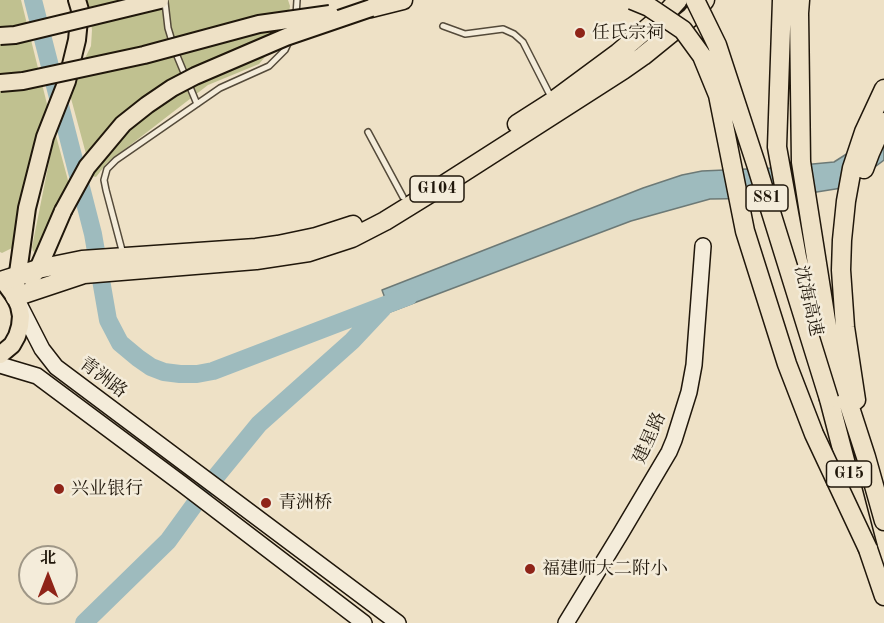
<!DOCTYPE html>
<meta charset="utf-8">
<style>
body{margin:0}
#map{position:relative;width:884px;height:623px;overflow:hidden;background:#eee1c6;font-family:"Old Standard TT","Noto Serif SC",serif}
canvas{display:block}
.north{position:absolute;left:18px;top:545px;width:60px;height:60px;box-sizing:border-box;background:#f4ecda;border:2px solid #9f9787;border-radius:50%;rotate:0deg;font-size:16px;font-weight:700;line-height:24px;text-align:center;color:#20170b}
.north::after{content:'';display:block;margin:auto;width:21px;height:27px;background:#8f2418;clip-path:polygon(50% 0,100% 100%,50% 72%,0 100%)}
</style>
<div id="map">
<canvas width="884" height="623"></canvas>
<div class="north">北</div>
</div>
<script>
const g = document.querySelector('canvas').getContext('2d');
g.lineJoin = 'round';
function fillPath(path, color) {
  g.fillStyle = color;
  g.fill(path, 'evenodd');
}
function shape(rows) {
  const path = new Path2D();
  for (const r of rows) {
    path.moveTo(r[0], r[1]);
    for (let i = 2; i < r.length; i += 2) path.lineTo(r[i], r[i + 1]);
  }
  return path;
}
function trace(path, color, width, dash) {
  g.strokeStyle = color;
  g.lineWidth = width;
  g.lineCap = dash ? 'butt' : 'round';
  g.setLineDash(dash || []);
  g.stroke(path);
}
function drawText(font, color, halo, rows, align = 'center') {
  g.font = font + ' "Old Standard TT","Noto Serif SC",serif';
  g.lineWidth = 5;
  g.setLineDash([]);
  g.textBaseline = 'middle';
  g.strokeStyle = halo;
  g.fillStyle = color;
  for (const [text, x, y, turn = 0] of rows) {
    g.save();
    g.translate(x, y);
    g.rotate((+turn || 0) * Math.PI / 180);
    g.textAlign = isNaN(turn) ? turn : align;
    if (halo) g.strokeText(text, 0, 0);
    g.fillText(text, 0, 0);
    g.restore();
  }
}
const green = shape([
 [0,0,21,0,48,108,18,242,12,248,2,253,0,252],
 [86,0,288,0,290,6,286,32,259,64,208,85,107,163,96,177,92,176,69,91,91,46,92,30,88,3],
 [55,132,69,184,36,253,33,251,32,247]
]);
const water = shape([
 [884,130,884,160,848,187,779,198,710,199,631,221,390,312,382,290,643,188,682,175,702,171,770,168,834,162,884,130]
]);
const river = shape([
 [33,0,93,234,108,320,120,343,138,358,151,367,164,372,180,374,197,374,213,371,409,296],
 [84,623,168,541,205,490,259,424,352,341,383,308]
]);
const lane = shape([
 [165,2,168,28,175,51,197,104],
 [296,16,297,0],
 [443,26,465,34,503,29,514,34,523,42,551,97],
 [368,132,403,197],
 [123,254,106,190,104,180,107,169,116,160,220,88,269,66,285,50,290,39]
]);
const secondary = shape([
 [20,306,42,349,56,367,398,623],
 [0,365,37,376,182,484,364,623],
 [566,623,621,533,669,452,674,440,689,392,694,365,703,246]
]);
const primary = shape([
 [31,278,38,269,63,211],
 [16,287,27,208,45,137,67,81,77,40,80,10,77,0],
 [0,355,12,345,17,336,20,326,21,316,19,306,15,297,7,286]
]);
const highway = shape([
 [782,0,777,147,797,257,812,319],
 [800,0,799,13,801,162,830,346,866,457,884,521],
 [371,8,403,0],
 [517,124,553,101,618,53,669,10,678,0],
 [864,169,870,153,884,122],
 [1,281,38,269,82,260,256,248,278,245,316,237,353,225],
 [15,297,84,274,256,260,309,252,352,238,385,221,445,184,623,70,643,56,691,17,705,0],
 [826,384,829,399,868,549,884,596],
 [856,400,845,327,841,270,842,240,846,201,852,168,864,132,884,89]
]);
const primaryBridge = shape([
 [0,36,15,35,160,0],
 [0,83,23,81,144,55,259,24,330,14],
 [63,211,87,167,123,124,147,105,172,88,195,76,286,37,371,8]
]);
const highwayBridge = shape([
 [632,0,649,7,683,30,702,56,718,95,745,231,787,364,814,434,868,549],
 [695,0,717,45,756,164,829,399]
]);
const markers = [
 [580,33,6,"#8f2418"],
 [59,489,6,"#8f2418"],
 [266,503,6,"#8f2418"],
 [530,569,6,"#8f2418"]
];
const shields = [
 [437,189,54],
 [767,198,42],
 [849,474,45]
];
const shieldNames = [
 ["G104",437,189],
 ["S81",767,198],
 ["G15",849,474]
];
const poiNames = [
 ["任氏宗祠",592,33],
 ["兴业银行",71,489],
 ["青洲桥",278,503],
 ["福建师大二附小",542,569]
];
const streetNames = [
 ["沈海高速",808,301,77],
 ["青洲路",103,378,37],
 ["建星路",650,438,-66]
];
fillPath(green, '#c0c190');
fillPath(water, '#9ebbbe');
trace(water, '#6c7976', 1.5);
trace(river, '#9ebbbe', 18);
trace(lane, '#544a3a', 8);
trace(secondary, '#20170b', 18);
trace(primary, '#20170b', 20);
trace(highway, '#20170b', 21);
trace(lane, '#f4ecda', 5);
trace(secondary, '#f4ecda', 15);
trace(primary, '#eee1c6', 16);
trace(highway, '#eee1c6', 18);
trace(primaryBridge, '#20170b', 20, []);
trace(highwayBridge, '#20170b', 21, []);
trace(primaryBridge, '#eee1c6', 16);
trace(highwayBridge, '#eee1c6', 18);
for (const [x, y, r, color] of markers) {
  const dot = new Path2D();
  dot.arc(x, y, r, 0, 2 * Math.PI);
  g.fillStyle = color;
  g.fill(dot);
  trace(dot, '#f4ecda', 2);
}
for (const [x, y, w] of shields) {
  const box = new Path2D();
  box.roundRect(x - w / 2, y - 13, w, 26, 4.5);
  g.fillStyle = '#f4ecda';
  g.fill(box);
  trace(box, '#20170b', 1.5);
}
drawText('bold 16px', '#20170b', null, shieldNames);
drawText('18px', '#20170b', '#f4ecda', poiNames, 'left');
drawText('18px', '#20170b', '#f4ecda', streetNames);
</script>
